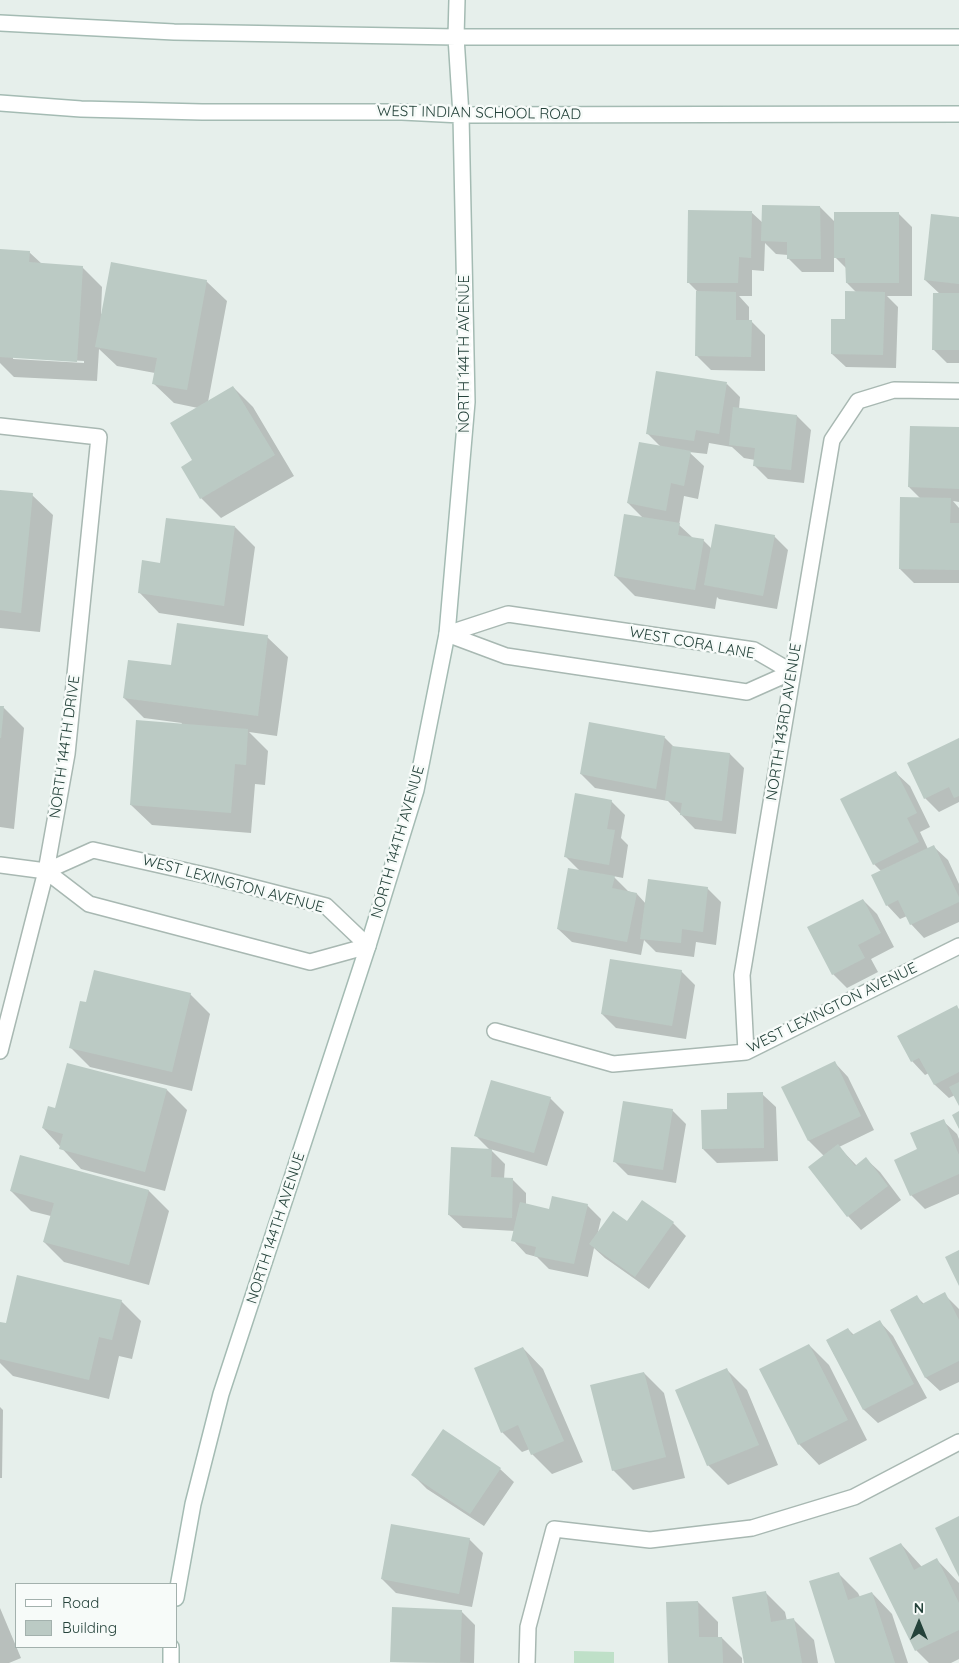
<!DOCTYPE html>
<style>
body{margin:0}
#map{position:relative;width:959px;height:1663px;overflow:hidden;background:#e6efeb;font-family:Quicksand,sans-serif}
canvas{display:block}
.legend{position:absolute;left:15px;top:1583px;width:162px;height:65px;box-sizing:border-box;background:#f7fbf9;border:1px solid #a3b1ad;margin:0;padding:6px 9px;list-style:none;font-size:15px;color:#24423a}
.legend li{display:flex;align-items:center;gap:10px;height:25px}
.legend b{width:25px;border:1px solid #a3b1ad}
.north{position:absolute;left:894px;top:1598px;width:50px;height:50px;-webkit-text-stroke:4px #f7fbf9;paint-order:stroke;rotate:0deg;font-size:14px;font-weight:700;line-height:20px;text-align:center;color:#24423a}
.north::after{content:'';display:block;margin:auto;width:18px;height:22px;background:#24423a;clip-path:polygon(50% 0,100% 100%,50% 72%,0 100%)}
</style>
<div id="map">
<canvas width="959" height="1663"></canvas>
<ul class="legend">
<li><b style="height:6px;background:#fff"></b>Road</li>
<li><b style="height:14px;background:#bbcac4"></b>Building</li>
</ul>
<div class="north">N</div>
</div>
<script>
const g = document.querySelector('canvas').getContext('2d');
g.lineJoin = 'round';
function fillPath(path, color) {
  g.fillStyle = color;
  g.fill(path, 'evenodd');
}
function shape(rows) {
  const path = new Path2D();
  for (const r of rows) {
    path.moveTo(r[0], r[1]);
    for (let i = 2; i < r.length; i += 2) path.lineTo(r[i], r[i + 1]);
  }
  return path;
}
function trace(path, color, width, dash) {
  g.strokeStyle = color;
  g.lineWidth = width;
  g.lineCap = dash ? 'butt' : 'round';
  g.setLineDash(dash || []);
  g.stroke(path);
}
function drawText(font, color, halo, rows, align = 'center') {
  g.font = font + ' Quicksand,sans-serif';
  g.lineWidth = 5;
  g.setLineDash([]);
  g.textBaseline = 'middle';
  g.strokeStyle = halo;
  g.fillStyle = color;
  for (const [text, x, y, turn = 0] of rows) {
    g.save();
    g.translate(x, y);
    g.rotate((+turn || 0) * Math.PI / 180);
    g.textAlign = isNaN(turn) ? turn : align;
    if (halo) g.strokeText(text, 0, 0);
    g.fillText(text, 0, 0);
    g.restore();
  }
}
const green = shape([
 [574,1651,614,1652,614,1663,574,1663]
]);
const shadow = shape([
 [820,207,835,222,898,213,912,227,912,296,887,296,898,307,896,368,846,367,832,354,857,293,847,283,847,269,834,256,834,272,802,272,788,258,788,255,776,254,765,243,764,271,752,270,752,296,739,296,749,307,749,321,751,321,765,335,765,371,711,370,697,356,698,292,688,282,751,212,763,223],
 [959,218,959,363,947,363,933,349,940,294,925,280],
 [0,250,29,252,42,264,82,267,102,287,101,314,206,281,227,301,208,402,233,387,253,407,294,476,221,518,201,498,194,461,198,408,174,403,153,383,155,373,117,366,99,349,97,381,14,377,0,363],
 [13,357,84,361,84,363,13,359],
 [727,384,740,397,739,409,797,416,811,430,804,483,768,479,754,465,755,460,744,458,732,447,709,443,707,454,689,452,704,466,698,499,684,496,679,525,693,538,703,540,712,549,774,536,788,550,777,609,719,599,717,597,715,609,635,596,615,576,644,519,628,503,661,447,647,433],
 [959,429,959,502,953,501,959,508,959,583,914,583,900,569,921,499,909,487],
 [0,491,32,495,53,515,40,632,0,628],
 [235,527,255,547,244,626,159,613,139,592,161,565],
 [267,637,288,657,277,736,249,732,268,751,265,785,255,784,251,833,152,825,131,805,182,723,144,718,124,698,172,667],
 [0,707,4,708,24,728,14,829,0,827],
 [590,723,665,738,675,748,730,754,744,768,736,834,695,829,668,801,595,788,581,774],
 [959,739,959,802,939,812,925,798],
 [896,773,910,786,930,827,920,832,928,849,934,847,948,860,959,884,959,922,924,938,911,924,907,916,900,919,887,905,881,871,874,864],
 [611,801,625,815,621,838,628,845,623,878,613,876,628,891,637,894,646,904,707,888,721,902,716,945,696,942,694,957,656,952,644,940,641,955,572,942,558,929,581,872,566,857],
 [863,900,877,914,894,947,871,959,878,972,847,988,833,974],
 [681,971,695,985,686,1039,616,1028,602,1014],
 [190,994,210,1014,192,1091,90,1067,70,1047,87,1004],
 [956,1007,959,1009,959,1103,955,1095,949,1098,935,1085,929,1073,925,1075,912,1061],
 [835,1063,848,1077,874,1130,839,1147,857,1166,866,1159,880,1172,901,1200,861,1230,848,1216,824,1156,809,1141,783,1088],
 [167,1090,187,1110,165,1191,81,1169,43,1128,56,1109],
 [762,1094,776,1107,778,1161,717,1163,703,1149,728,1110],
 [550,1098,564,1112,547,1166,490,1149,505,1164,504,1179,512,1179,526,1193,526,1205,550,1210,587,1205,601,1219,597,1236,627,1223,673,1223,686,1236,649,1289,605,1258,594,1248,588,1277,549,1269,537,1257,526,1254,513,1240,515,1231,463,1228,449,1215,490,1150,475,1135],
 [672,1110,686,1124,676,1183,628,1175,614,1161],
 [943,1121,957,1134,959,1139,959,1194,925,1209,911,1195,919,1150],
 [21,1156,149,1191,169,1211,149,1285,64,1262,44,1242,51,1216,31,1211,11,1191],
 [944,1294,959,1309,959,1382,940,1391,926,1378,891,1310,917,1297,924,1304],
 [121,1301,141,1321,132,1359,119,1356,109,1399,13,1376,0,1363,0,1325],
 [880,1322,893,1336,927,1398,878,1423,864,1410,827,1341,848,1329,854,1335],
 [809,1345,829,1365,867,1440,819,1465,799,1444],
 [523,1348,543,1369,583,1462,552,1474,532,1454,530,1449,522,1452,502,1432],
 [727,1370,747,1390,778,1465,728,1485,708,1465],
 [644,1373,664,1393,685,1478,633,1490,613,1470],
 [0,1407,3,1410,2,1478,0,1478],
 [500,1469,514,1482,484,1526,427,1489,413,1475],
 [469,1539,483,1553,472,1607,396,1593,382,1579],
 [901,1544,922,1567,937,1560,959,1583,959,1659,951,1663,929,1663,916,1650],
 [838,1573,858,1593,860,1597,872,1593,892,1614,908,1663,837,1663],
 [765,1592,785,1612,787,1621,793,1619,814,1640,818,1663,746,1663],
 [698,1602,718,1622,718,1638,722,1638,742,1658,742,1663,669,1663],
 [0,1608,21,1658,9,1663,0,1663],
 [461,1611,475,1625,474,1663,391,1662]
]);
const building = shape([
 [762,205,820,206,821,259,787,259,787,242,761,241],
 [688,210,752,211,751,258,739,257,738,283,687,283],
 [834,212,899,212,899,283,846,283,845,258,834,258],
 [931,214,959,217,959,284,924,280],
 [0,249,30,251,29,262,83,266,77,362,0,357],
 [111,262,207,280,187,390,152,384,157,358,95,347],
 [696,291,736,292,736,320,752,320,751,357,695,356],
 [845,291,885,292,883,355,831,354,831,319,845,319],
 [933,293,959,293,959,350,932,350],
 [656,371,727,382,719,434,696,430,694,441,646,434],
 [233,386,275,455,200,499,181,467,192,460,170,423],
 [733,407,797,415,791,470,753,466,755,448,729,445],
 [910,426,959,427,959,489,908,487],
 [639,442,691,451,684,486,671,483,666,511,627,503],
 [0,490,33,493,21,613,0,610],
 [900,497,951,498,950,523,959,523,959,570,899,569],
 [624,514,680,523,678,535,704,539,695,590,614,576],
 [166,518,235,526,224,606,138,593,142,560,160,563],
 [715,524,775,535,763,596,704,585],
 [177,623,268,635,258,716,123,698,128,660,171,665],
 [0,706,4,706,1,738,0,738],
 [136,720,248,729,246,765,235,764,231,813,130,805],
 [589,722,665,736,656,789,580,774],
 [959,738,959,796,954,798,949,787,924,799,907,763],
 [672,746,730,753,722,821,680,815,682,803,665,800],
 [896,771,917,813,907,818,919,842,873,865,840,799],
 [575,793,612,800,607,829,615,830,609,865,564,857],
 [934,845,959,897,959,902,910,925,898,900,886,906,871,875],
 [568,868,615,876,612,888,637,893,627,942,557,929],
 [648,879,708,887,703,932,682,929,681,943,640,939],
 [863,899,881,933,858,945,865,958,832,975,807,927],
 [610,959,682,970,672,1026,601,1014],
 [94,970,191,993,172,1072,69,1048,80,1001,86,1002],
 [957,1005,959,1010,959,1072,934,1085,919,1058,911,1062,897,1036],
 [835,1061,861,1116,808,1141,781,1087],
 [67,1063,167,1089,145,1172,59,1149,63,1134,42,1128,48,1106,55,1108],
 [491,1080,551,1097,534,1153,474,1136],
 [959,1082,959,1106,949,1087],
 [763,1092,764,1148,702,1149,701,1110,727,1109,727,1093],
 [623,1101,673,1109,663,1170,613,1162],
 [959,1111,959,1129,952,1115],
 [944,1119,959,1155,959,1174,910,1196,894,1160,917,1149,910,1133],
 [838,1144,855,1166,866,1157,888,1186,847,1217,808,1167],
 [451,1147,492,1149,491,1177,513,1178,512,1218,448,1215],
 [20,1155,149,1190,129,1265,43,1242,54,1203,10,1191],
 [552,1196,588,1204,574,1264,534,1256,536,1247,511,1241,520,1202,549,1209],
 [642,1200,674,1222,635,1277,589,1244,613,1211,627,1221],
 [959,1250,959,1286,945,1257],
 [17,1275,122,1300,112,1340,99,1337,89,1380,0,1359,0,1322,6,1323],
 [945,1292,959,1320,959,1361,925,1378,890,1310,917,1295,922,1304],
 [880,1320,914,1384,863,1410,826,1340,848,1328,852,1335],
 [809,1344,848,1420,798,1445,759,1369],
 [523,1347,564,1441,531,1455,518,1425,501,1433,474,1368],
 [727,1368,759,1445,707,1466,675,1390],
 [644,1372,666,1457,612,1471,590,1385],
 [443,1429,501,1468,470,1514,411,1475],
 [959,1516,959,1577,935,1528],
 [391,1524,470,1538,459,1594,381,1579],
 [901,1543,914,1570,937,1558,959,1603,959,1630,915,1651,869,1558],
 [839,1572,848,1600,872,1592,895,1663,835,1663,809,1581],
 [766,1591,771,1622,794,1618,802,1663,744,1663,732,1597],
 [698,1601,699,1637,722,1637,723,1663,668,1663,666,1602],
 [392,1607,462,1610,460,1663,390,1662]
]);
const minor = shape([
 [0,426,99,437,67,754,46,871,0,1051],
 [447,634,508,614,754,650,792,672],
 [447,634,506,656,747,692,792,672],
 [0,865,46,871,89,904,310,962,368,946],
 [46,871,93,850,209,876,326,906,368,946],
 [495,1031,613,1064,746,1052,959,946],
 [746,1052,742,975,832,440,858,401,894,390,959,391],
 [527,1663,528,1627,554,1529,650,1540,752,1528,854,1497,959,1442]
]);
const secondary = shape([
 [0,23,174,32,456,37,959,37],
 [0,103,81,109,202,112,402,112,461,115,959,114],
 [176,1598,193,1504,221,1394,368,946,416,790,447,634,467,402,461,115,456,37,457,0],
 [171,1663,171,1647]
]);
const streetNames = [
 ["WEST INDIAN SCHOOL ROAD",479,113,1],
 ["NORTH 144TH AVENUE",464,354,-90],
 ["WEST CORA LANE",692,643,10],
 ["NORTH 143RD AVENUE",784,722,-81],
 ["NORTH 144TH DRIVE",65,747,-82],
 ["NORTH 144TH AVENUE",398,842,-74],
 ["WEST LEXINGTON AVENUE",233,884,15],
 ["WEST LEXINGTON AVENUE",832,1008,-26],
 ["NORTH 144TH AVENUE",276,1228,-72]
];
fillPath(green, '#bfe0c8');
fillPath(shadow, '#0003');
fillPath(building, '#bbcac4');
trace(minor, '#a8b8b2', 18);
trace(secondary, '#a4bbb3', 18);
trace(minor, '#fff', 15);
trace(secondary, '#fff', 15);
drawText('15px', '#24423a', '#f7fbf9', streetNames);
</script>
